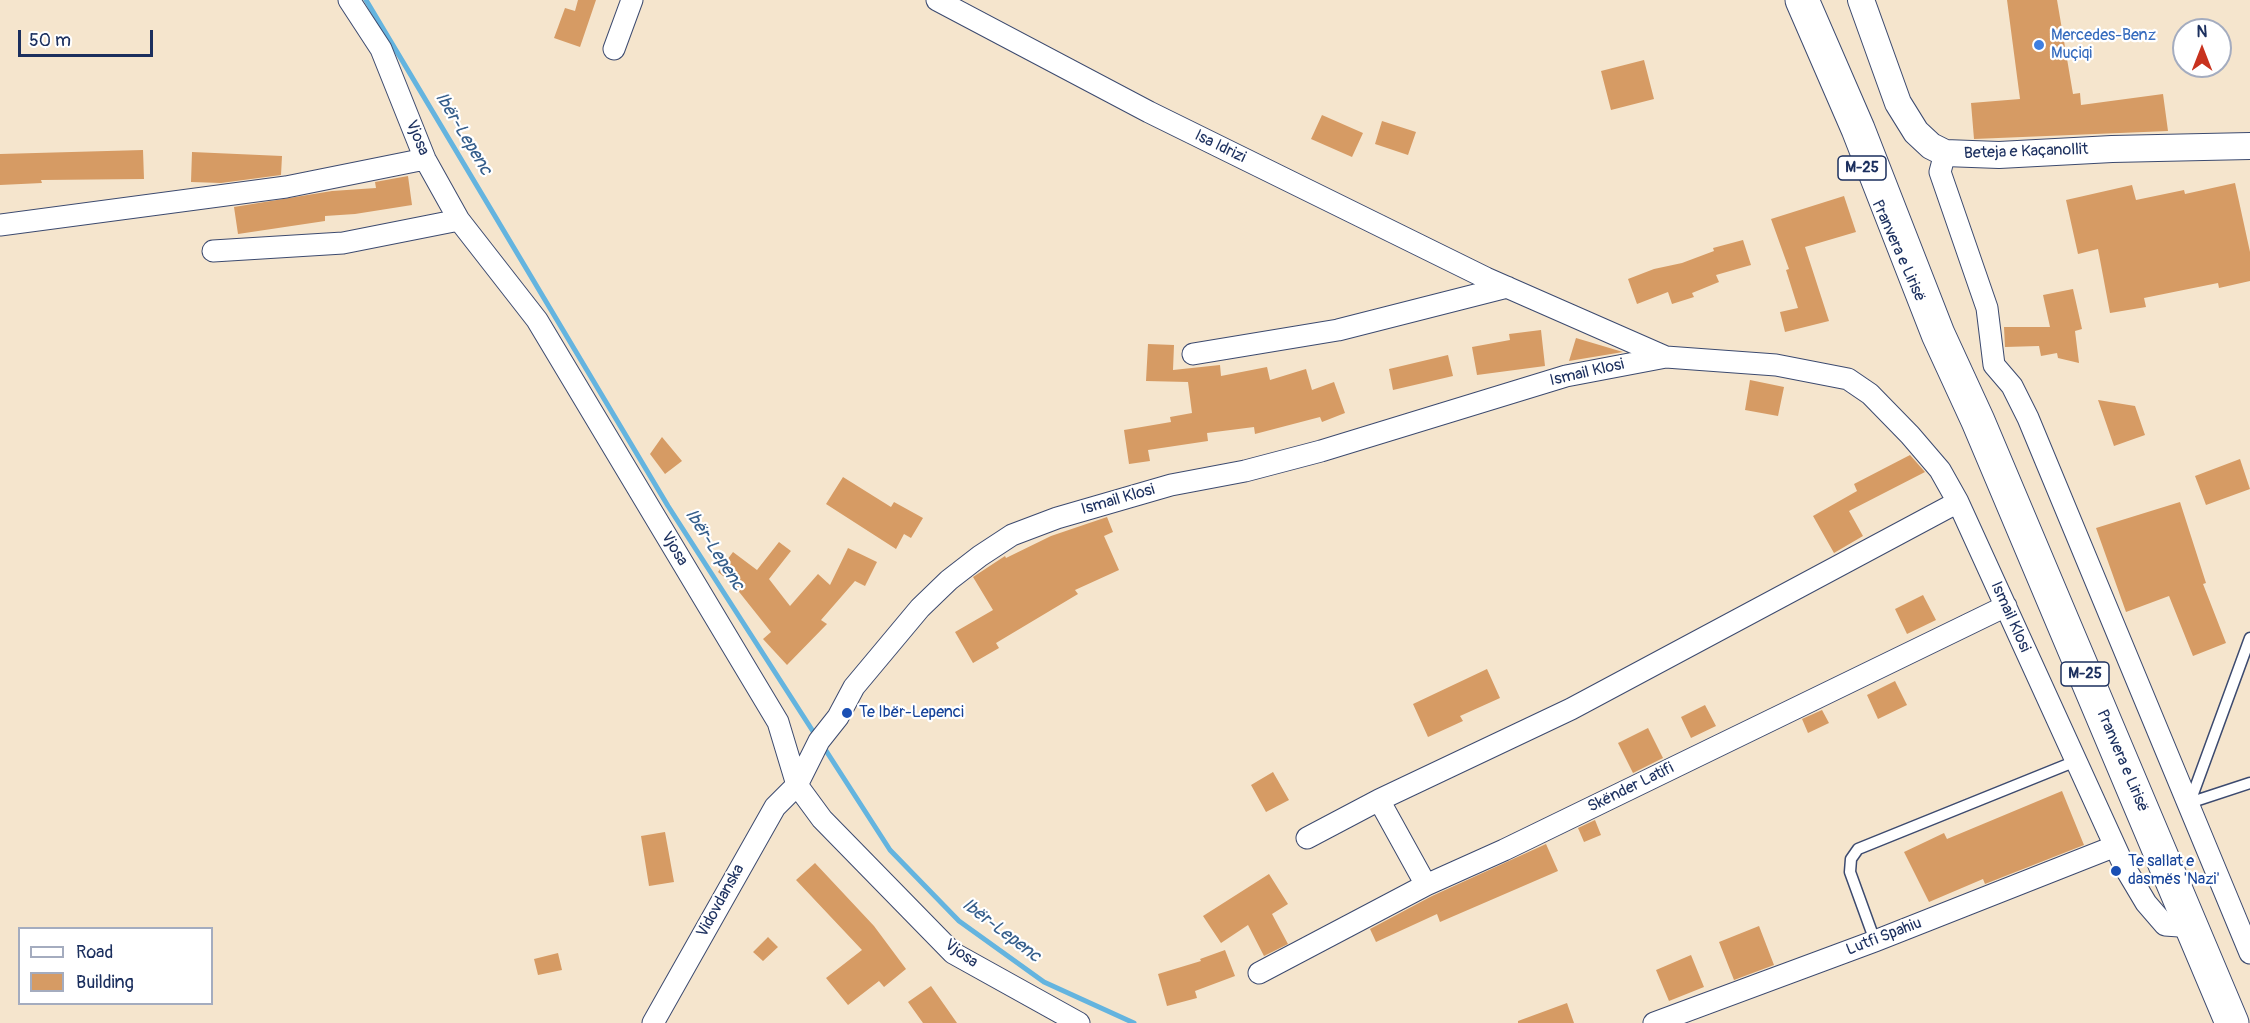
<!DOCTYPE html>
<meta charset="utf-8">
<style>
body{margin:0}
#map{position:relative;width:2250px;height:1023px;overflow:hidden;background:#f5e5cd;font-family:Pangolin,sans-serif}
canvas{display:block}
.legend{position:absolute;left:18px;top:927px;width:195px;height:78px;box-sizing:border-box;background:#fff;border:2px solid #a4acbf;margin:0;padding:8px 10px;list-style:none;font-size:18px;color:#1b2f5e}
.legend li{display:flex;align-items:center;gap:12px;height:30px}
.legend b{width:30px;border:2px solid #a4acbf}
.north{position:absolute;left:2172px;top:18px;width:60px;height:60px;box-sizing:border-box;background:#fff;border:2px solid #a4acbf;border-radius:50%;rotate:0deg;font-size:16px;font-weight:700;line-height:24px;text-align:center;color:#1b2f5e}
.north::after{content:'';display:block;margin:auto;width:21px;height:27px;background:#c8321e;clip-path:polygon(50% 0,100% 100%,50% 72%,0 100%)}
.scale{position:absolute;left:18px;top:30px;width:135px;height:27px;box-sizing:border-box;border:3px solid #1b2f5e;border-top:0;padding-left:8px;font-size:18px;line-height:21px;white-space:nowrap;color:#1b2f5e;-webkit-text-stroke:4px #fff;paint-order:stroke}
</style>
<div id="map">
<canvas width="2250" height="1023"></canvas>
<ul class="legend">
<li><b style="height:8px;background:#fff"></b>Road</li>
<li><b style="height:16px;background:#d69b64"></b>Building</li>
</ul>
<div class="north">N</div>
<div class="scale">50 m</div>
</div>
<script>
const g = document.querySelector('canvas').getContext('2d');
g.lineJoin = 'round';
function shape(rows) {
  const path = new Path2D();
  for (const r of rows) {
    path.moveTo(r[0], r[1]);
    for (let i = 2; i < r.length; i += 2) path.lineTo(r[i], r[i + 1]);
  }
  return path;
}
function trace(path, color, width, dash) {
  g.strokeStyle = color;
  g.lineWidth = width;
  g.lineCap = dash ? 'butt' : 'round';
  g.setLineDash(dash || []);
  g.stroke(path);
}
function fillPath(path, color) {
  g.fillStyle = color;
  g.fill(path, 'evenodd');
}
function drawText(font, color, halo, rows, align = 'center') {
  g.font = font + ' Pangolin,sans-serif';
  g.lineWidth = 4.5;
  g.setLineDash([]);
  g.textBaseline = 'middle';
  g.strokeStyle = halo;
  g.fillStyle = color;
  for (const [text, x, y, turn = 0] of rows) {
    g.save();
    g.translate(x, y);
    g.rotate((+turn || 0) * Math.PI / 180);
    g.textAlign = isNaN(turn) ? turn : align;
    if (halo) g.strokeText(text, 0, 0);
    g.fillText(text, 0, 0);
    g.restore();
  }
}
const stream = shape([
 [366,0,668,506,816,736],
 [823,746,890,850,959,921,1044,982,1134,1023]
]);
const building = shape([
 [578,0,596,0,580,47,554,38,565,8,575,11],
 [2007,0,2057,0,2073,94,2080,93,2081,105,2163,94,2168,131,1974,139,1971,103,2020,99],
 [1644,60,1654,99,1611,110,1601,71],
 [1322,115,1363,133,1352,157,1311,139],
 [1382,121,1416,132,1408,155,1375,144],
 [143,150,144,179,41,180,42,183,0,185,0,154],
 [192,152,282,156,281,175,221,183,191,182],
 [408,176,412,205,355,214,325,216,325,221,238,234,234,207,332,191,376,188,375,182],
 [2235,183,2250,252,2250,281,2219,288,2218,283,2144,298,2146,307,2110,313,2098,249,2078,254,2066,200,2132,185,2136,200,2184,190,2185,194],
 [1844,196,1856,232,1805,247,1829,321,1785,332,1780,312,1798,308,1786,270,1789,269,1771,219],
 [1743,240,1751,265,1716,275,1719,282,1692,293,1694,297,1672,304,1668,292,1637,304,1628,279,1654,269,1682,263,1714,251,1713,248],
 [2073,289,2082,329,2075,331,2079,363,2058,358,2057,353,2041,356,2039,346,2005,347,2004,327,2050,327,2043,295],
 [1541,330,1545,366,1477,375,1472,347,1510,340,1509,334],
 [1576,338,1623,352,1569,361],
 [1148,344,1174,345,1173,370,1220,365,1221,376,1267,367,1270,380,1306,369,1312,390,1334,382,1345,413,1322,422,1320,417,1255,434,1254,427,1207,433,1208,441,1148,450,1150,461,1129,464,1124,430,1171,422,1170,417,1192,413,1188,382,1146,381],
 [1448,355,1453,376,1393,390,1389,369],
 [1750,380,1784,387,1778,416,1745,410],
 [2098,400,2135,406,2145,435,2114,446],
 [662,437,682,461,665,474,650,454],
 [1910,455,1925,472,1849,511,1863,536,1834,553,1813,516,1857,491,1854,484],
 [2240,459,2250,489,2206,505,2195,476],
 [843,477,891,507,894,502,923,518,911,538,904,534,896,549,826,504],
 [2180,502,2206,583,2203,584,2226,643,2193,656,2169,596,2126,612,2096,528],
 [1107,517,1113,532,1104,536,1119,570,1075,590,1078,594,996,643,999,648,973,663,955,632,993,610,973,577,1005,556,1006,558,1051,536],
 [779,542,791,551,769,579,790,606,818,574,830,585,848,548,877,562,865,586,855,581,821,620,827,624,787,665,763,639,771,632,732,583,718,572,733,552,757,570],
 [1923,595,1936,620,1907,634,1895,609],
 [1487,669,1500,698,1460,716,1463,721,1428,737,1413,704],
 [1895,681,1907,705,1878,719,1867,695],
 [1705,705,1716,726,1691,738,1681,717],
 [1822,710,1829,723,1808,733,1802,719],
 [1648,728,1663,758,1633,773,1618,743],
 [1273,772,1289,800,1266,812,1251,785],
 [2062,791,2084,845,1985,884,1983,879,1929,902,1904,852,1944,833,1947,839],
 [1595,820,1601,835,1584,842,1578,828],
 [665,832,674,882,649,886,641,836],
 [1546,844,1558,871,1440,922,1437,914,1376,942,1370,929,1432,896],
 [815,863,874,926,906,969,884,987,879,981,848,1005,826,978,862,950,796,880],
 [1269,874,1288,904,1272,914,1288,944,1264,956,1248,925,1221,943,1203,916],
 [1759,926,1774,965,1734,980,1719,942],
 [768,937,778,947,763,961,753,952],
 [1225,950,1235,976,1195,991,1197,998,1167,1006,1158,974,1201,961,1200,959],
 [558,953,562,970,538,975,534,959],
 [1691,955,1704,987,1669,1001,1656,970],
 [931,986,957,1023,923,1023,908,1002],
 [1567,1003,1574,1023,1518,1023,1518,1021]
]);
const service = shape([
 [2190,802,2250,638],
 [2189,803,2250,783],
 [1875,941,1850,872,1851,859,1858,849,2076,761]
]);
const minor = shape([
 [349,0,381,49,425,159,459,220,537,320,778,722,797,785,822,819,953,953,1079,1023],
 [937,0,1149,112,1486,278,1666,357],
 [614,49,632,0],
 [1945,153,1940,172,1987,308,1994,365,2012,386,2028,418,2250,953],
 [0,225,286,187,425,159],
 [213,251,343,243,459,220],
 [1193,354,1338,330,1507,287],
 [1379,800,1426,885],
 [1307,838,1379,800,1571,709,1958,502],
 [1259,973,1426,885,1504,850,2006,606],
 [653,1023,775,807,797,785,819,741,838,717,854,687,920,608,949,580,980,556,1012,535,1057,518,1171,485,1245,471,1321,451,1566,376,1666,357,1776,365,1848,379,1870,394,1910,435,1940,470,1958,502,2124,866,2146,903,2165,925,2193,927],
 [1654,1023,1875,941,2113,847]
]);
const tertiary = shape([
 [1861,0,1898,103,1916,132,1931,146,1945,153,1999,155,2112,149,2250,146]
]);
const primary = shape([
 [1802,0,1858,129,1938,334,1978,421,2232,1023]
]);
const markers = [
 [2039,45,6,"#3f7fe0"],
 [847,713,6,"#1a4fb4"],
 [2116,871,6,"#1a4fb4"]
];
const shields = [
 [1862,168,48],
 [2085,674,48]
];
const shieldNames = [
 ["M-25",1862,168],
 ["M-25",2085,674]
];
const shopNames = [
 ["Mercedes-Benz",2051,36],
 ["Muçiqi",2051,54]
];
const streetNames = [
 ["Vjosa",417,138,67],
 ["Isa Idrizi",1220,147,26],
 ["Beteja e Kaçanollit",2026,152,-2],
 ["Pranvera e Lirisë",1898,251,66],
 ["Ismail Klosi",1587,373,-13],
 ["Ismail Klosi",1118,500,-16],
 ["Vjosa",674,549,59],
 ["Ismail Klosi",2010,617,66],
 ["Pranvera e Lirisë",2122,761,67],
 ["Skënder Latifi",1631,788,-26],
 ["Vidovdanska",721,901,-61],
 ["Lutfi Spahiu",1884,937,-21],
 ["Vjosa",961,954,35]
];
const transitNames = [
 ["Te Ibër-Lepenci",859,713],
 ["Te sallat e",2128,862],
 ["dasmës 'Nazi'",2128,880]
];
const waterNames = [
 ["Ibër-Lepenc",463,134,59],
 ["Ibër-Lepenc",714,550,57],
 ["Ibër-Lepenc",1001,931,37]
];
trace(stream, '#64b4df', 5);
fillPath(building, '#d69b64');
trace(service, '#3c4a6f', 13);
trace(minor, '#3c4a6f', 23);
trace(tertiary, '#3c4a6f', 28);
trace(primary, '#3c4a6f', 35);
trace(service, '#fff', 10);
trace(minor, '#fff', 21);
trace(tertiary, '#fff', 26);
trace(primary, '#fff', 33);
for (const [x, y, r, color] of markers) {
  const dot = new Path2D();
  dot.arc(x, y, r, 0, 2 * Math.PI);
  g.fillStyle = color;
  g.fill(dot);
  trace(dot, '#fff', 2);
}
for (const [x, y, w] of shields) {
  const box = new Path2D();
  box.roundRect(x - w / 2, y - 12, w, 24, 4.5);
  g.fillStyle = '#fff';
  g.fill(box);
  trace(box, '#1b2f5e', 1.5);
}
drawText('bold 15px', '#1b2f5e', null, shieldNames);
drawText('16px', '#366cbe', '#fff', shopNames, 'left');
drawText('16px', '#1b2f5e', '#fff', streetNames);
drawText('16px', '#164399', '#fff', transitNames, 'left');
drawText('italic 18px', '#355e8b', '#fff', waterNames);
</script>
